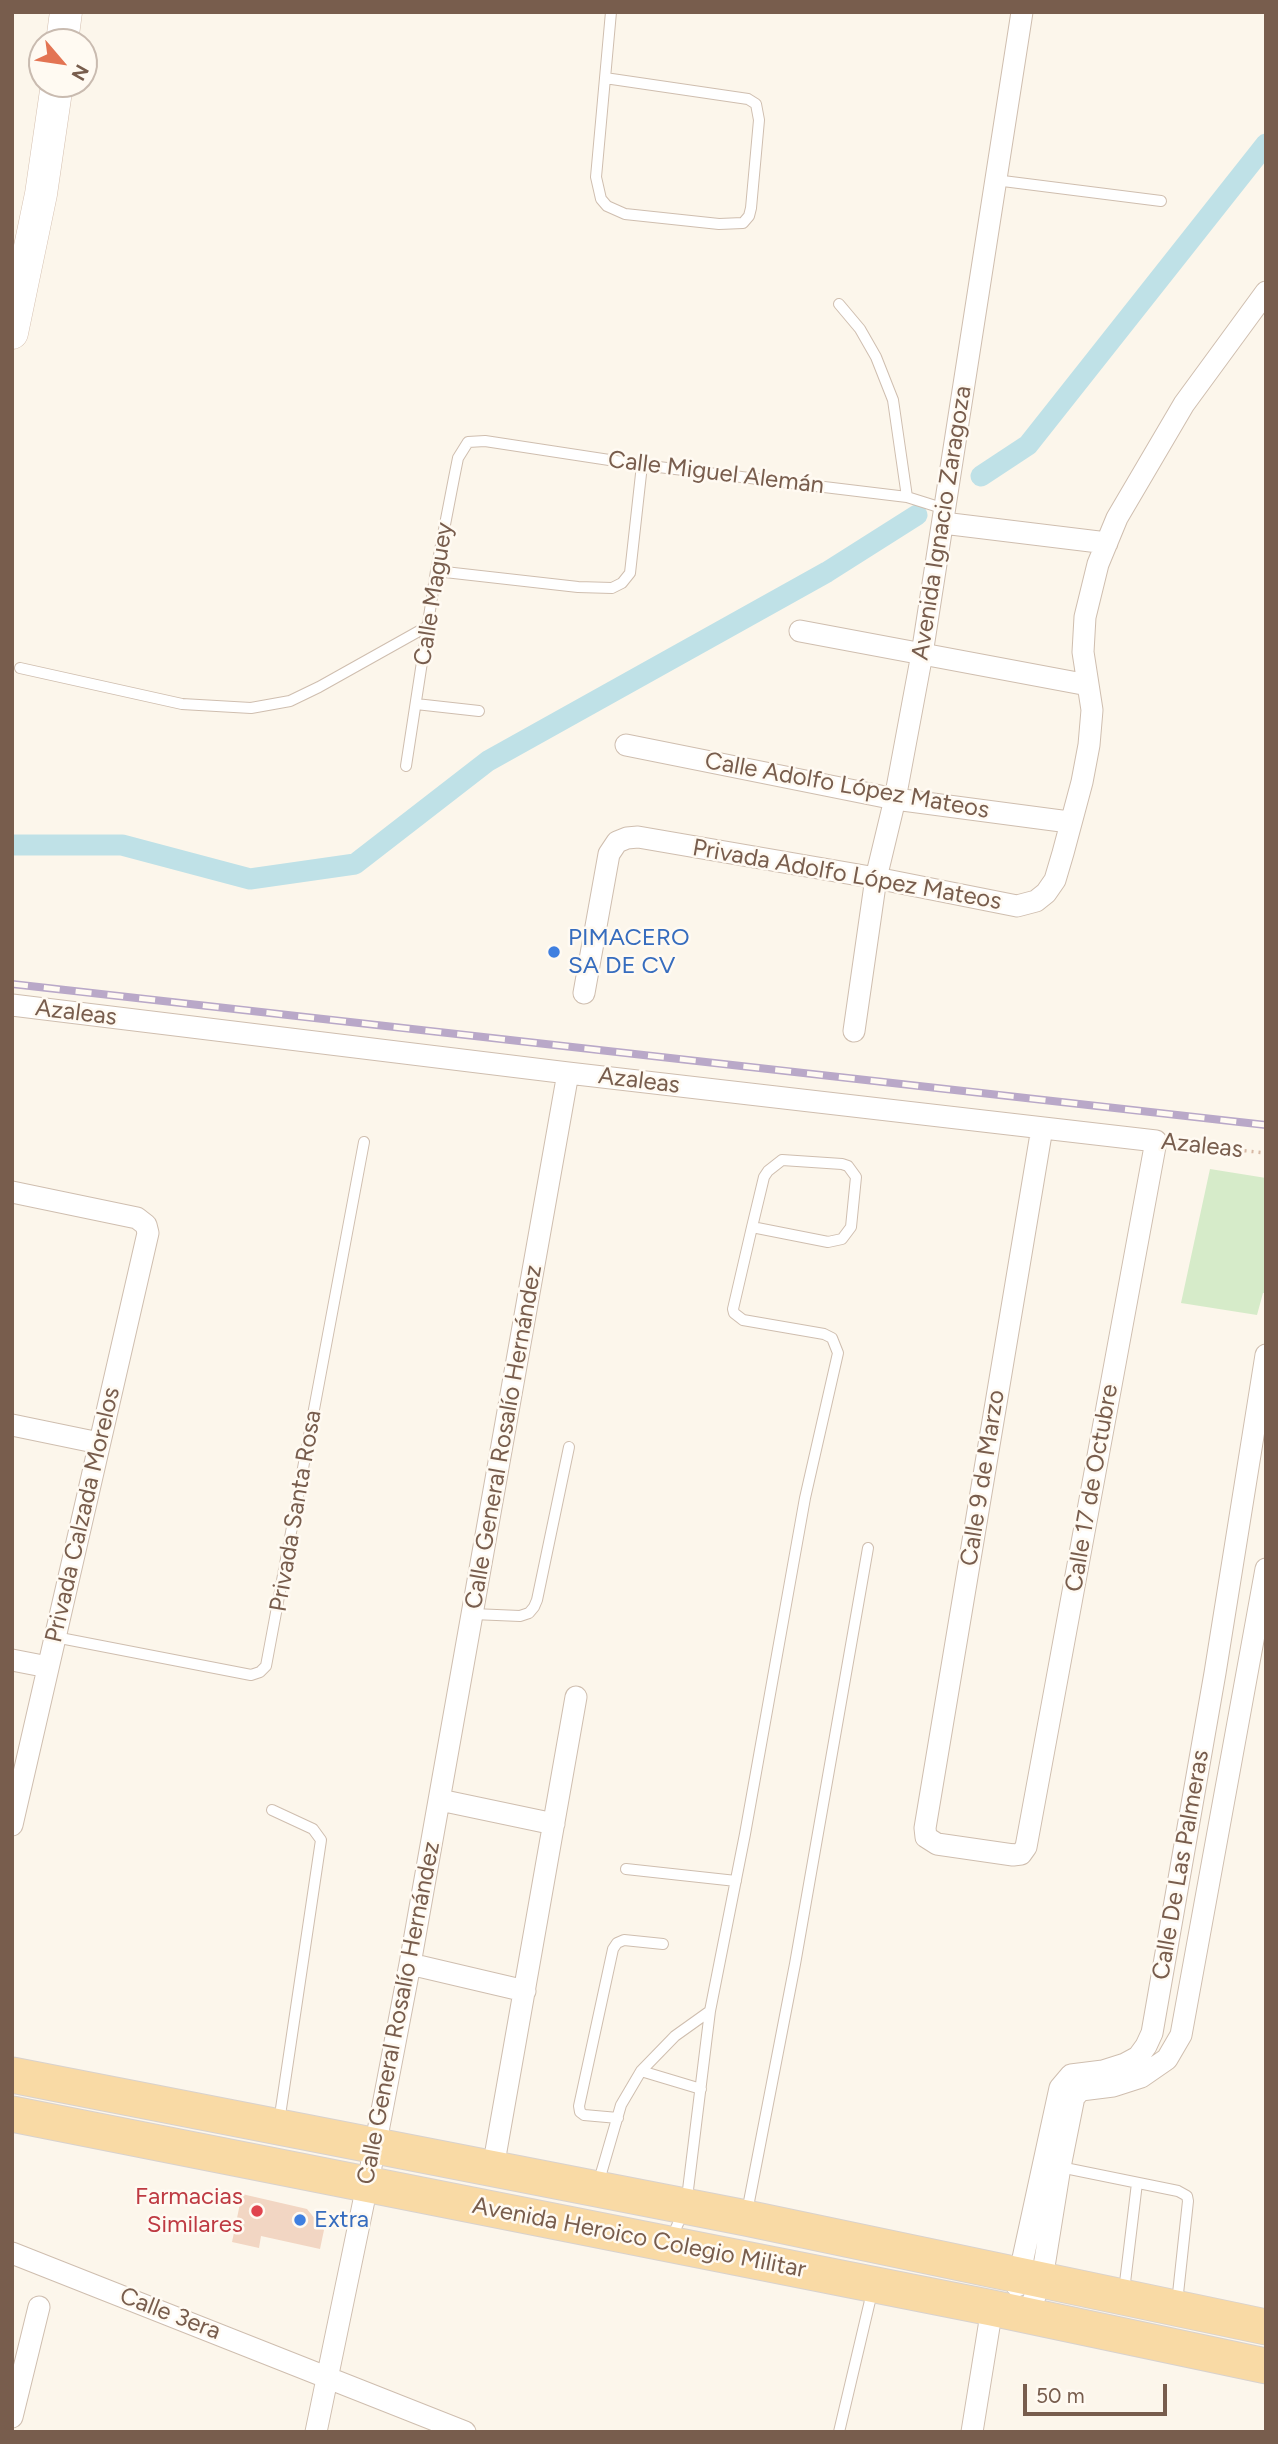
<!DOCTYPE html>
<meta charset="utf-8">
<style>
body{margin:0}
#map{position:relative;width:1278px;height:2444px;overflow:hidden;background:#fcf6eb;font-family:Figtree,sans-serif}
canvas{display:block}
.frame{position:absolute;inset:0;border:14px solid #785d4d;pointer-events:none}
.north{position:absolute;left:28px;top:28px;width:70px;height:70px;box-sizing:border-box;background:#fffaf2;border:2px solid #c9bbb0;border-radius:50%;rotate:119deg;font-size:19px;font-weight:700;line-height:28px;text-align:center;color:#785d4d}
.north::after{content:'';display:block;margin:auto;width:24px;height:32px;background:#e37453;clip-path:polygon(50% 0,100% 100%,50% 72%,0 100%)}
.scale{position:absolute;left:1023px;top:2384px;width:144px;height:32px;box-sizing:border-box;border:4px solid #785d4d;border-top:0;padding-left:9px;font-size:21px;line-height:24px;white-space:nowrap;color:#785d4d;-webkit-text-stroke:5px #fffaf2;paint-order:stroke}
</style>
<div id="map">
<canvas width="1278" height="2444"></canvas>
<div class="frame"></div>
<div class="north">N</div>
<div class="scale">50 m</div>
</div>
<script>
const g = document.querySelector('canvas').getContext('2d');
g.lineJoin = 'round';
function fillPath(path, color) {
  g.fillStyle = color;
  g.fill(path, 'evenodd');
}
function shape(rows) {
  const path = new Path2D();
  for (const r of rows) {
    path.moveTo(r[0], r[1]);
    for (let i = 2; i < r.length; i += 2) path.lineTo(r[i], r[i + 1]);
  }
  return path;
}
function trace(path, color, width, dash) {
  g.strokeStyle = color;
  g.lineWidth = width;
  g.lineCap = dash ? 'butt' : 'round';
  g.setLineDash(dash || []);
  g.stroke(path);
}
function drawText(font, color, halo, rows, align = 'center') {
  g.font = font + ' Figtree,sans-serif';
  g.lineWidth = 5;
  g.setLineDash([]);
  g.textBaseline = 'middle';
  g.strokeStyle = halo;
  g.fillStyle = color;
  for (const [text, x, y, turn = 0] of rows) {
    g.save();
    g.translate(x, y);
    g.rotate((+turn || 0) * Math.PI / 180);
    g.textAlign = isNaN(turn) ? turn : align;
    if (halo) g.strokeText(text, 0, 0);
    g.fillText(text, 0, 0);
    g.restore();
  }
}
const green = shape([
 [1210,1169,1266,1178,1266,1293,1263,1293,1257,1315,1181,1303]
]);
const canal = shape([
 [981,476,1028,445,1266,144],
 [12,845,122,845,250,879,355,864,488,761,827,572,917,515]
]);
const building = shape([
 [242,2194,307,2209,324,2230,320,2249,261,2236,259,2248,232,2242]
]);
const path = shape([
 [1175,1143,1266,1153]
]);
const lane = shape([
 [605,78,748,99,756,104,759,120,751,208,749,216,743,223,719,224,625,214,607,206,601,199,596,177,611,12],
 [995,180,1161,201],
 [839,304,860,329,876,357,893,400,907,497],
 [436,571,578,587,612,588,622,583,630,573,642,465],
 [20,668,182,704,251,708,290,701,319,687,428,626],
 [416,704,479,711],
 [406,766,436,571,454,478,458,458,468,442,485,441,642,465,907,497,945,509],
 [473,1614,520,1616,529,1613,534,1607,537,1600,569,1447],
 [55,1637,251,1675,260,1672,266,1666,364,1142],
 [272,1810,313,1829,321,1840,279,2122],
 [626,1869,736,1881],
 [641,2071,701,2089],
 [618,2118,584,2115,580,2112,579,2106,613,1949,617,1943,624,1940,663,1944],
 [1060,2167,1178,2191,1187,2196,1188,2201,1177,2303],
 [598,2184,621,2105,641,2071,675,2036,710,2011],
 [747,2212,795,1964,868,1548],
 [671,2239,686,2206,710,2011,745,1834,805,1498,838,1353,832,1338,824,1334,743,1320,734,1313,733,1309,752,1227,764,1177,768,1171,782,1160,842,1164,848,1166,856,1177,851,1227,842,1239,828,1242,752,1227],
 [1124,2291,1137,2183],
 [839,2432,873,2288]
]);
const street = shape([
 [943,523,1107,543],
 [800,631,1088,685],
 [626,745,895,799,1069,822],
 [584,993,609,854,617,842,627,838,638,837,876,878,1017,906,1036,901,1046,893,1055,880,1063,853,1082,782,1089,745,1092,710,1083,652,1085,617,1098,564,1117,518,1184,404,1266,292],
 [12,1005,568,1073,1156,1141,1026,1847,1021,1854,1013,1855,937,1844,926,1837,925,1828,1042,1128],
 [854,1031,876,878,895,799,922,654,1022,12],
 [12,1192,137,1218,146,1225,148,1233,12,1825],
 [12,1425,99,1443],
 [12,1660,48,1667],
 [440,1800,554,1824],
 [410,1964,525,1991],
 [493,2168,576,1697],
 [12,2253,465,2432],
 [1017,2286,1060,2088,1071,2075,1103,2071,1125,2064,1138,2057,1146,2046,1152,2033,1215,1673,1266,1355],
 [1027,2316,1042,2279,1060,2167,1074,2097,1081,2090,1113,2086,1141,2077,1167,2059,1181,2035,1266,1569],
 [12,2417,39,2307],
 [316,2432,375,2147,410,1964,568,1073],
 [972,2432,992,2308]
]);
const secondary = shape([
 [62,42,66,12],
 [12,333,41,194,57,84]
]);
const primary = shape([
 [12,2075,746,2218,1266,2327],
 [12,2114,992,2308,1266,2366]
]);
const rail = shape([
 [12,984,1266,1125]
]);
const markers = [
 [554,952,7,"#3f7fe0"],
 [257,2211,7,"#e0444e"],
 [300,2220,7,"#3f7fe0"]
];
const streetNames = [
 ["Calle Miguel Alemán",716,473,7],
 ["Avenida Ignacio Zaragoza",942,523,-81],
 ["Calle Maguey",434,594,-81],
 ["Calle Adolfo López Mateos",847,786,10],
 ["Privada Adolfo López Mateos",847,875,10],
 ["Azaleas",76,1013,7],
 ["Azaleas",639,1081,7],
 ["Azaleas",1202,1146,6],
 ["Calle General Rosalío Hernández",504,1437,-80],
 ["Calle 9 de Marzo",983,1478,-81],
 ["Calle 17 de Octubre",1092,1488,-80],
 ["Privada Santa Rosa",296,1511,-80],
 ["Privada Calzada Morelos",83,1515,-77],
 ["Calle De Las Palmeras",1181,1865,-80],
 ["Calle General Rosalío Hernández",399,2013,-79],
 ["Avenida Heroico Colegio Militar",639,2238,11],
 ["Calle 3era",170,2314,21]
];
const shopNames = [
 ["PIMACERO",568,938],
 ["SA DE CV",568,966],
 ["Extra",314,2220]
];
const healthNames = [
 ["Farmacias",243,2197],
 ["Similares",243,2225]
];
fillPath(green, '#d6ebc9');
trace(canal, '#bfe1e7', 21);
fillPath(building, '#f2d6c3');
trace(lane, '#cfbeaf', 12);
trace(street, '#cfbeaf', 23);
trace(secondary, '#d5c0b0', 33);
trace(primary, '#d9d2cd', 37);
trace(path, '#d7b9a5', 3.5, [2, 5]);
trace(lane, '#fff', 10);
trace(street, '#fff', 21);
trace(secondary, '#fff', 32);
trace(primary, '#f9daa5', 35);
trace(rail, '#b9a8c8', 8);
trace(rail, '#fffaf2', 5, [16]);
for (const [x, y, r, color] of markers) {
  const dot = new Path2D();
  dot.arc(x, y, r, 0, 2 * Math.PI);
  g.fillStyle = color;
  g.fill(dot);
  trace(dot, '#fffaf2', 2.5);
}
drawText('24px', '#785d4d', '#fffaf2', streetNames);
drawText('24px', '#366cbe', '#fffaf2', shopNames, 'left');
drawText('24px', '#be3a42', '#fffaf2', healthNames, 'right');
</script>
